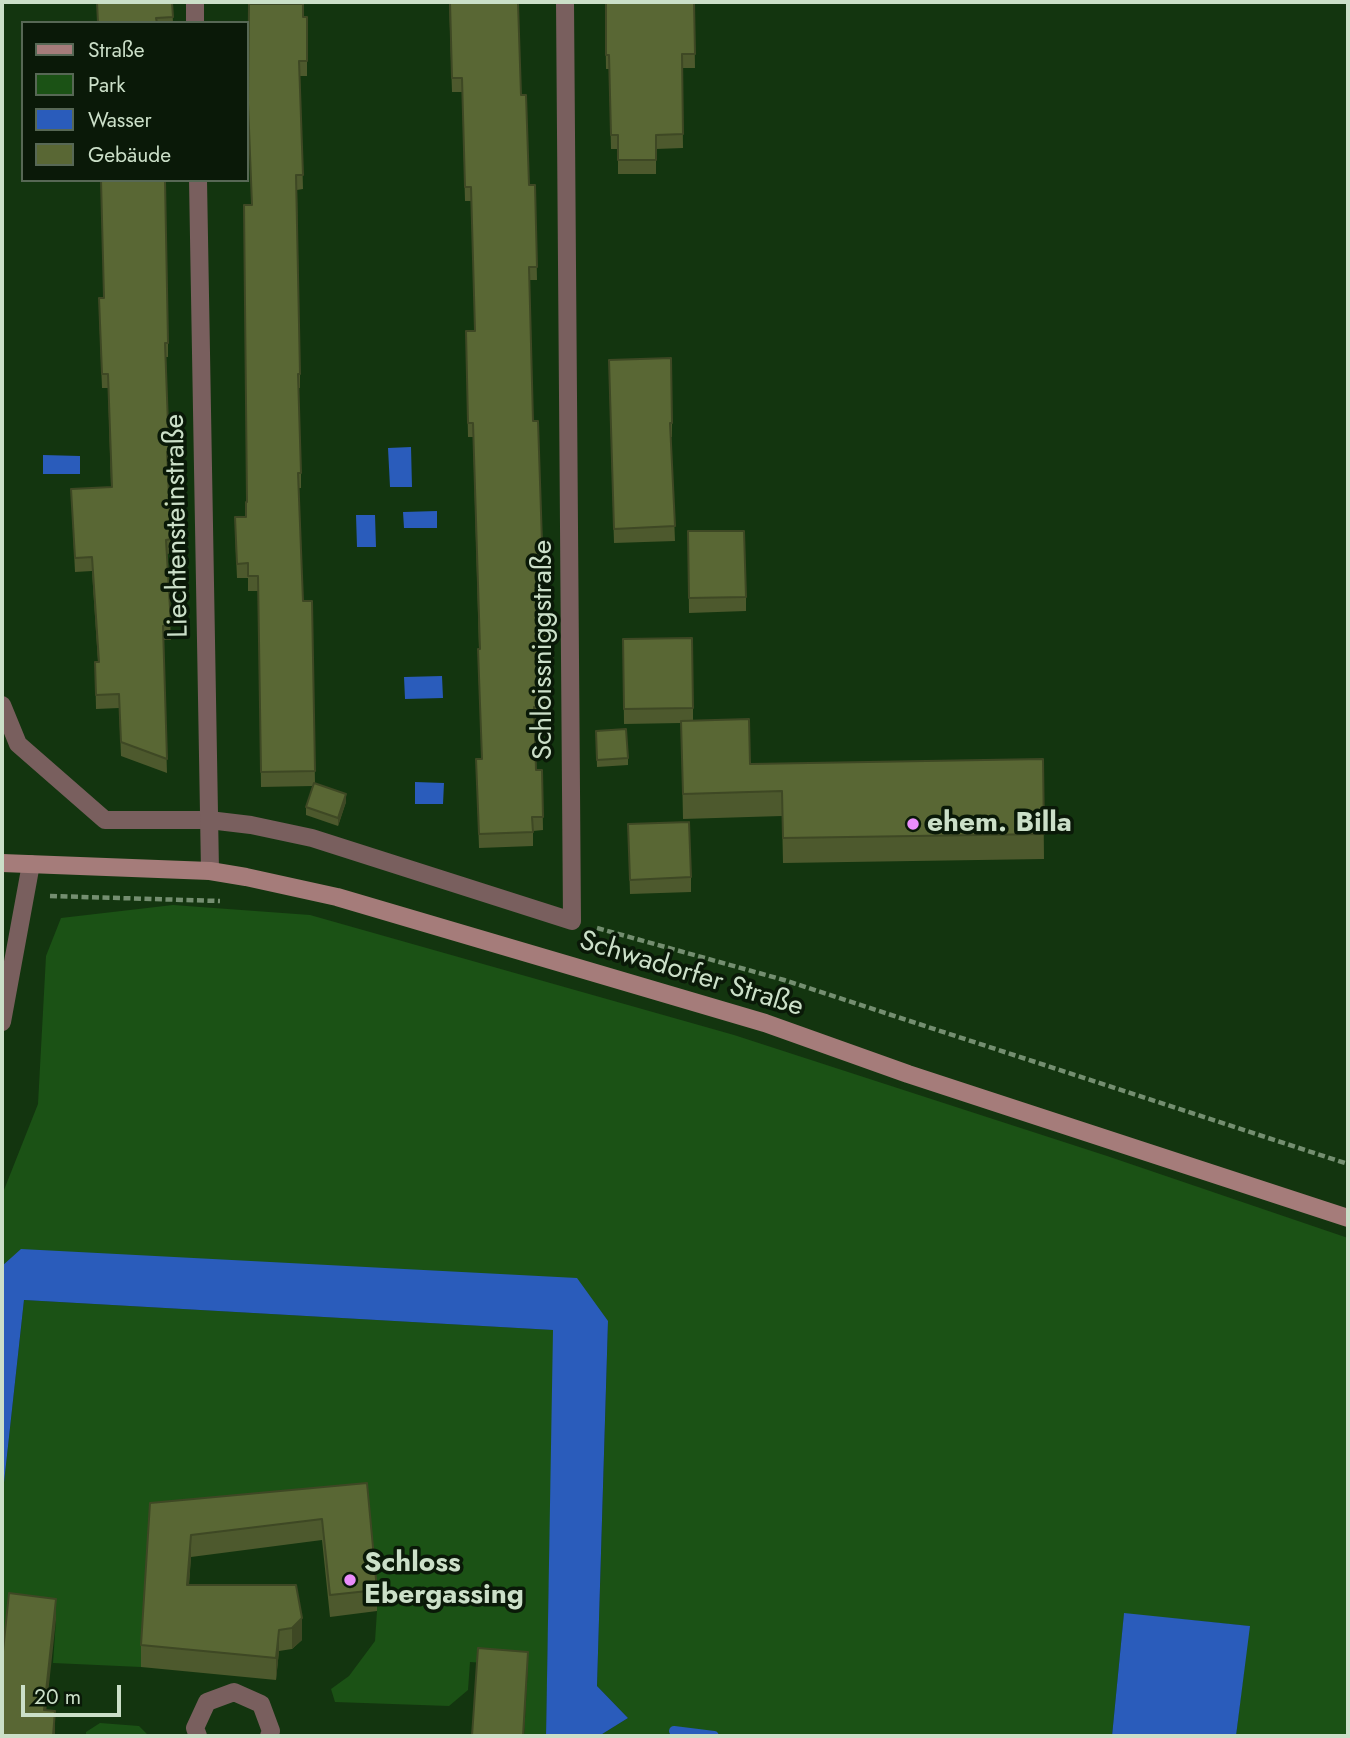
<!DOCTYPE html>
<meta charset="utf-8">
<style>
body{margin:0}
#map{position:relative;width:1350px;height:1738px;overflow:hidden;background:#13350f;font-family:Jost,sans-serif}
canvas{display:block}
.frame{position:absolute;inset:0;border:4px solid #cbdfc8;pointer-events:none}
.legend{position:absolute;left:21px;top:21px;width:228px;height:161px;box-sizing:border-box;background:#0a1908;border:2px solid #576855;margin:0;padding:9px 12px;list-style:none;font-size:21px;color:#cbdfc8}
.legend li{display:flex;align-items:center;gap:14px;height:35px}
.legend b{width:35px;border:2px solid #576855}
.scale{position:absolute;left:21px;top:1685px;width:100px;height:32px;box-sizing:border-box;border:4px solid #cbdfc8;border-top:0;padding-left:9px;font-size:21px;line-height:24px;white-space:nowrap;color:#cbdfc8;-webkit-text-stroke:5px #0a1908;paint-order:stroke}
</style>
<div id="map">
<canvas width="1350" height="1738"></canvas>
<div class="frame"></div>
<ul class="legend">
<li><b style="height:9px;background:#a57c7a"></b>Straße</li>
<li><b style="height:19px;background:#1b5215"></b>Park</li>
<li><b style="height:19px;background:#2a5cbb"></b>Wasser</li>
<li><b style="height:19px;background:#596734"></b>Gebäude</li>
</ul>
<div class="scale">20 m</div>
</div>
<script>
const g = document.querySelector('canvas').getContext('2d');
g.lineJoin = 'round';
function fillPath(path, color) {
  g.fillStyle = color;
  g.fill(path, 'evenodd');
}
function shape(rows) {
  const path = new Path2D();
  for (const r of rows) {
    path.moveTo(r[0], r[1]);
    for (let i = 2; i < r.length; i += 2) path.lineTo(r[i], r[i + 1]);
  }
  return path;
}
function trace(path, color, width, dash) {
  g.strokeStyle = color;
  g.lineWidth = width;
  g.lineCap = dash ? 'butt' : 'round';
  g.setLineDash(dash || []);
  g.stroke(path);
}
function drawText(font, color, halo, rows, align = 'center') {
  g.font = font + ' Jost,sans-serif';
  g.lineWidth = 7;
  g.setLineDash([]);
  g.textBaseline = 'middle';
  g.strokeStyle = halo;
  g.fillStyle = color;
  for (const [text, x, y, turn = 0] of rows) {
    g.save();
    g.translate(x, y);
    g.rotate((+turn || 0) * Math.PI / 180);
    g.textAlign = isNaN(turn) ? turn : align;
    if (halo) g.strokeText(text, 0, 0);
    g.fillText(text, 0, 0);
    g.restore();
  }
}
const green = shape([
 [173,905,310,915,734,1035,1107,1156,1348,1238,1348,1736,1236,1736,1249,1626,1124,1614,1112,1736,599,1736,628,1718,597,1686,608,1322,2,1266,2,1195,38,1104,46,956,61,918],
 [24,1300,554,1330,546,1736,524,1736,528,1666,470,1662,468,1690,449,1706,335,1702,331,1689,349,1676,375,1641,377,1611,367,1505,150,1525,141,1667,53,1663,56,1620,2,1682,2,1501],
 [100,1723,139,1726,149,1736,86,1736,86,1732]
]);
const water = shape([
 [411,447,412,487,390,487,388,448],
 [43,455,80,456,80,474,43,474],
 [437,511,437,528,404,528,403,512],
 [356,515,375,515,376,547,357,547],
 [442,676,443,698,405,699,404,677],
 [415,782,444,783,443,804,415,804],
 [21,1249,577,1278,608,1321,597,1686,628,1718,599,1736,546,1736,553,1330,24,1300,2,1501,2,1266],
 [1124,1613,1250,1626,1236,1736,1112,1736]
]);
const stream = shape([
 [674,1731,714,1736]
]);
const path = shape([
 [50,896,220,901],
 [597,928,784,980,1348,1164]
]);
const lane = shape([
 [2,705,18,744,105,820,209,820],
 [198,1736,195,1728,207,1702,234,1692,261,1704,271,1731,269,1736]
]);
const street = shape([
 [195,2,195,23],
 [198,180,210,871],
 [209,820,251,825,312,838,572,921,565,2],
 [2,1022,31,864]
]);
const secondary = shape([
 [2,863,210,871,246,877,337,897,765,1023,908,1074,1348,1218]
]);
const wall = shape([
 [97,2,172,2,173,23,98,23],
 [449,2,521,95,529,185,535,185,537,280,529,280,533,421,545,634,553,660,553,673,544,674,545,720,534,720,536,770,542,770,543,830,533,831,533,846,479,848,476,759,482,759,478,663,478,649,479,649,473,437,468,437,466,345,475,331,471,201,465,201,462,92,452,92],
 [605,2,694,2,695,68,682,68,683,148,656,149,656,174,618,174,618,149,611,149,609,69,606,69],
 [303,17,307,17,307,76,300,76,303,189,297,190,300,374,300,388,298,388,301,473,301,488,299,488,303,601,312,601,315,783,346,802,338,826,306,815,306,807,313,786,261,787,258,591,248,591,248,578,237,578,235,532,235,517,246,517,246,502,247,502,251,205],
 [103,298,168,343,168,357,166,357,169,452,169,466,167,466,171,553,167,554,171,640,163,640,167,773,121,756,119,708,96,709,95,662,98,662,92,571,75,572,71,489,111,487,108,388,102,388,99,312],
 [609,374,672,423,672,437,671,437,675,541,614,543],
 [688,531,746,597,746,611,689,613],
 [623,639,693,708,693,721,750,764,1043,759,1044,859,783,863,782,816,683,819,681,723,624,724],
 [596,731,628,758,628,765,597,767],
 [628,824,691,877,691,892,630,894],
 [367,1483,377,1590,377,1611,330,1617,322,1540,191,1557,189,1585,296,1585,302,1640,292,1649,279,1651,276,1680,141,1667,141,1645,150,1503]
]);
const shadedWall = shape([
 [346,794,346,802,338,826,338,818],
 [191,1535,191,1557,187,1607,187,1585],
 [56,1599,56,1620,44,1731,44,1710],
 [302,1618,302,1640,292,1649,292,1628],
 [279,1630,279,1651,276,1680,276,1658],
 [528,1652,528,1666,524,1736,523,1736],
 [55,1711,55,1736,53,1736]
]);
const building = shape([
 [97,2,172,2,173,17,156,18,157,23,98,23,97,2],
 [450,2,518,3,521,95,526,95,529,185,535,185,537,267,529,267,533,421,538,421,545,634,552,634,553,660,543,660,545,706,534,707,536,770,542,770,543,817,532,817,533,832,479,834,476,759,482,759,478,649,480,649,473,423,468,423,466,331,475,331,471,187,465,187,462,78,452,78,450,2],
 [606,2,694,2,695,54,682,54,683,134,656,135,656,160,618,160,618,135,611,135,609,55,606,55,606,2],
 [249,4,303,4,303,17,307,17,307,61,299,61,303,175,296,175,300,374,298,374,301,473,298,473,303,601,312,601,315,771,261,772,258,576,248,576,248,563,237,564,235,517,246,517,246,502,247,502,244,205,252,205,248,103,249,4],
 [101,180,165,180,168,343,165,343,169,452,167,452,171,539,166,540,171,625,163,626,167,759,121,742,119,694,96,695,95,662,99,662,92,557,75,558,71,489,112,487,108,374,102,374,99,298,104,298,101,180],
 [671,358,672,423,670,423,675,526,614,529,609,360,671,358],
 [688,531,744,531,746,597,689,598,688,531],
 [692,638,693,708,624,709,623,639,692,638],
 [749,719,750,764,1043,759,1044,834,783,838,782,791,683,794,681,721,749,719],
 [626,729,628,758,597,760,596,731,626,729],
 [314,783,346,794,338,818,306,807,314,783],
 [689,822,691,877,630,880,628,824,689,822],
 [367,1483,377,1590,330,1595,322,1519,191,1535,187,1585,296,1585,302,1618,292,1628,279,1630,276,1658,141,1645,150,1503,367,1483],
 [9,1593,56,1599,44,1710,55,1711,53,1736,2,1736,2,1661,9,1593],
 [478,1648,528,1652,523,1736,472,1736,478,1648]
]);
const markers = [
 [913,824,7,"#eb8dfb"],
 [350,1580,7,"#eb8dfb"]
];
const streetNames = [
 ["Liechtensteinstraße",178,526,-91],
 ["Schloissniggstraße",544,650,-90],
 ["Schwadorfer Straße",691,975,17]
];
const poiNames = [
 ["ehem. Billa",927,824],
 ["Schloss",364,1564],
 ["Ebergassing",364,1596]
];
fillPath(green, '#1b5215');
fillPath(water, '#2a5cbb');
trace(stream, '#2a5cbb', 10);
trace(path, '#748e70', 4.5, [7, 3.5]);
trace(lane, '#795f5e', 18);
trace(street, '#795f5e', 18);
trace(secondary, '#a57c7a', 18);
fillPath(wall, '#4d592d');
fillPath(shadedWall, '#3e4824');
fillPath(building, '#596734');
trace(building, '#3e4824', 2);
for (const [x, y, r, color] of markers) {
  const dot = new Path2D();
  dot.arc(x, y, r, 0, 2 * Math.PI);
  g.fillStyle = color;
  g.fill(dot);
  trace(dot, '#0a1908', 2.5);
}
drawText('28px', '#cbdfc8', '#0a1908', streetNames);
drawText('bold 28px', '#cbdfc8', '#0a1908', poiNames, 'left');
</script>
